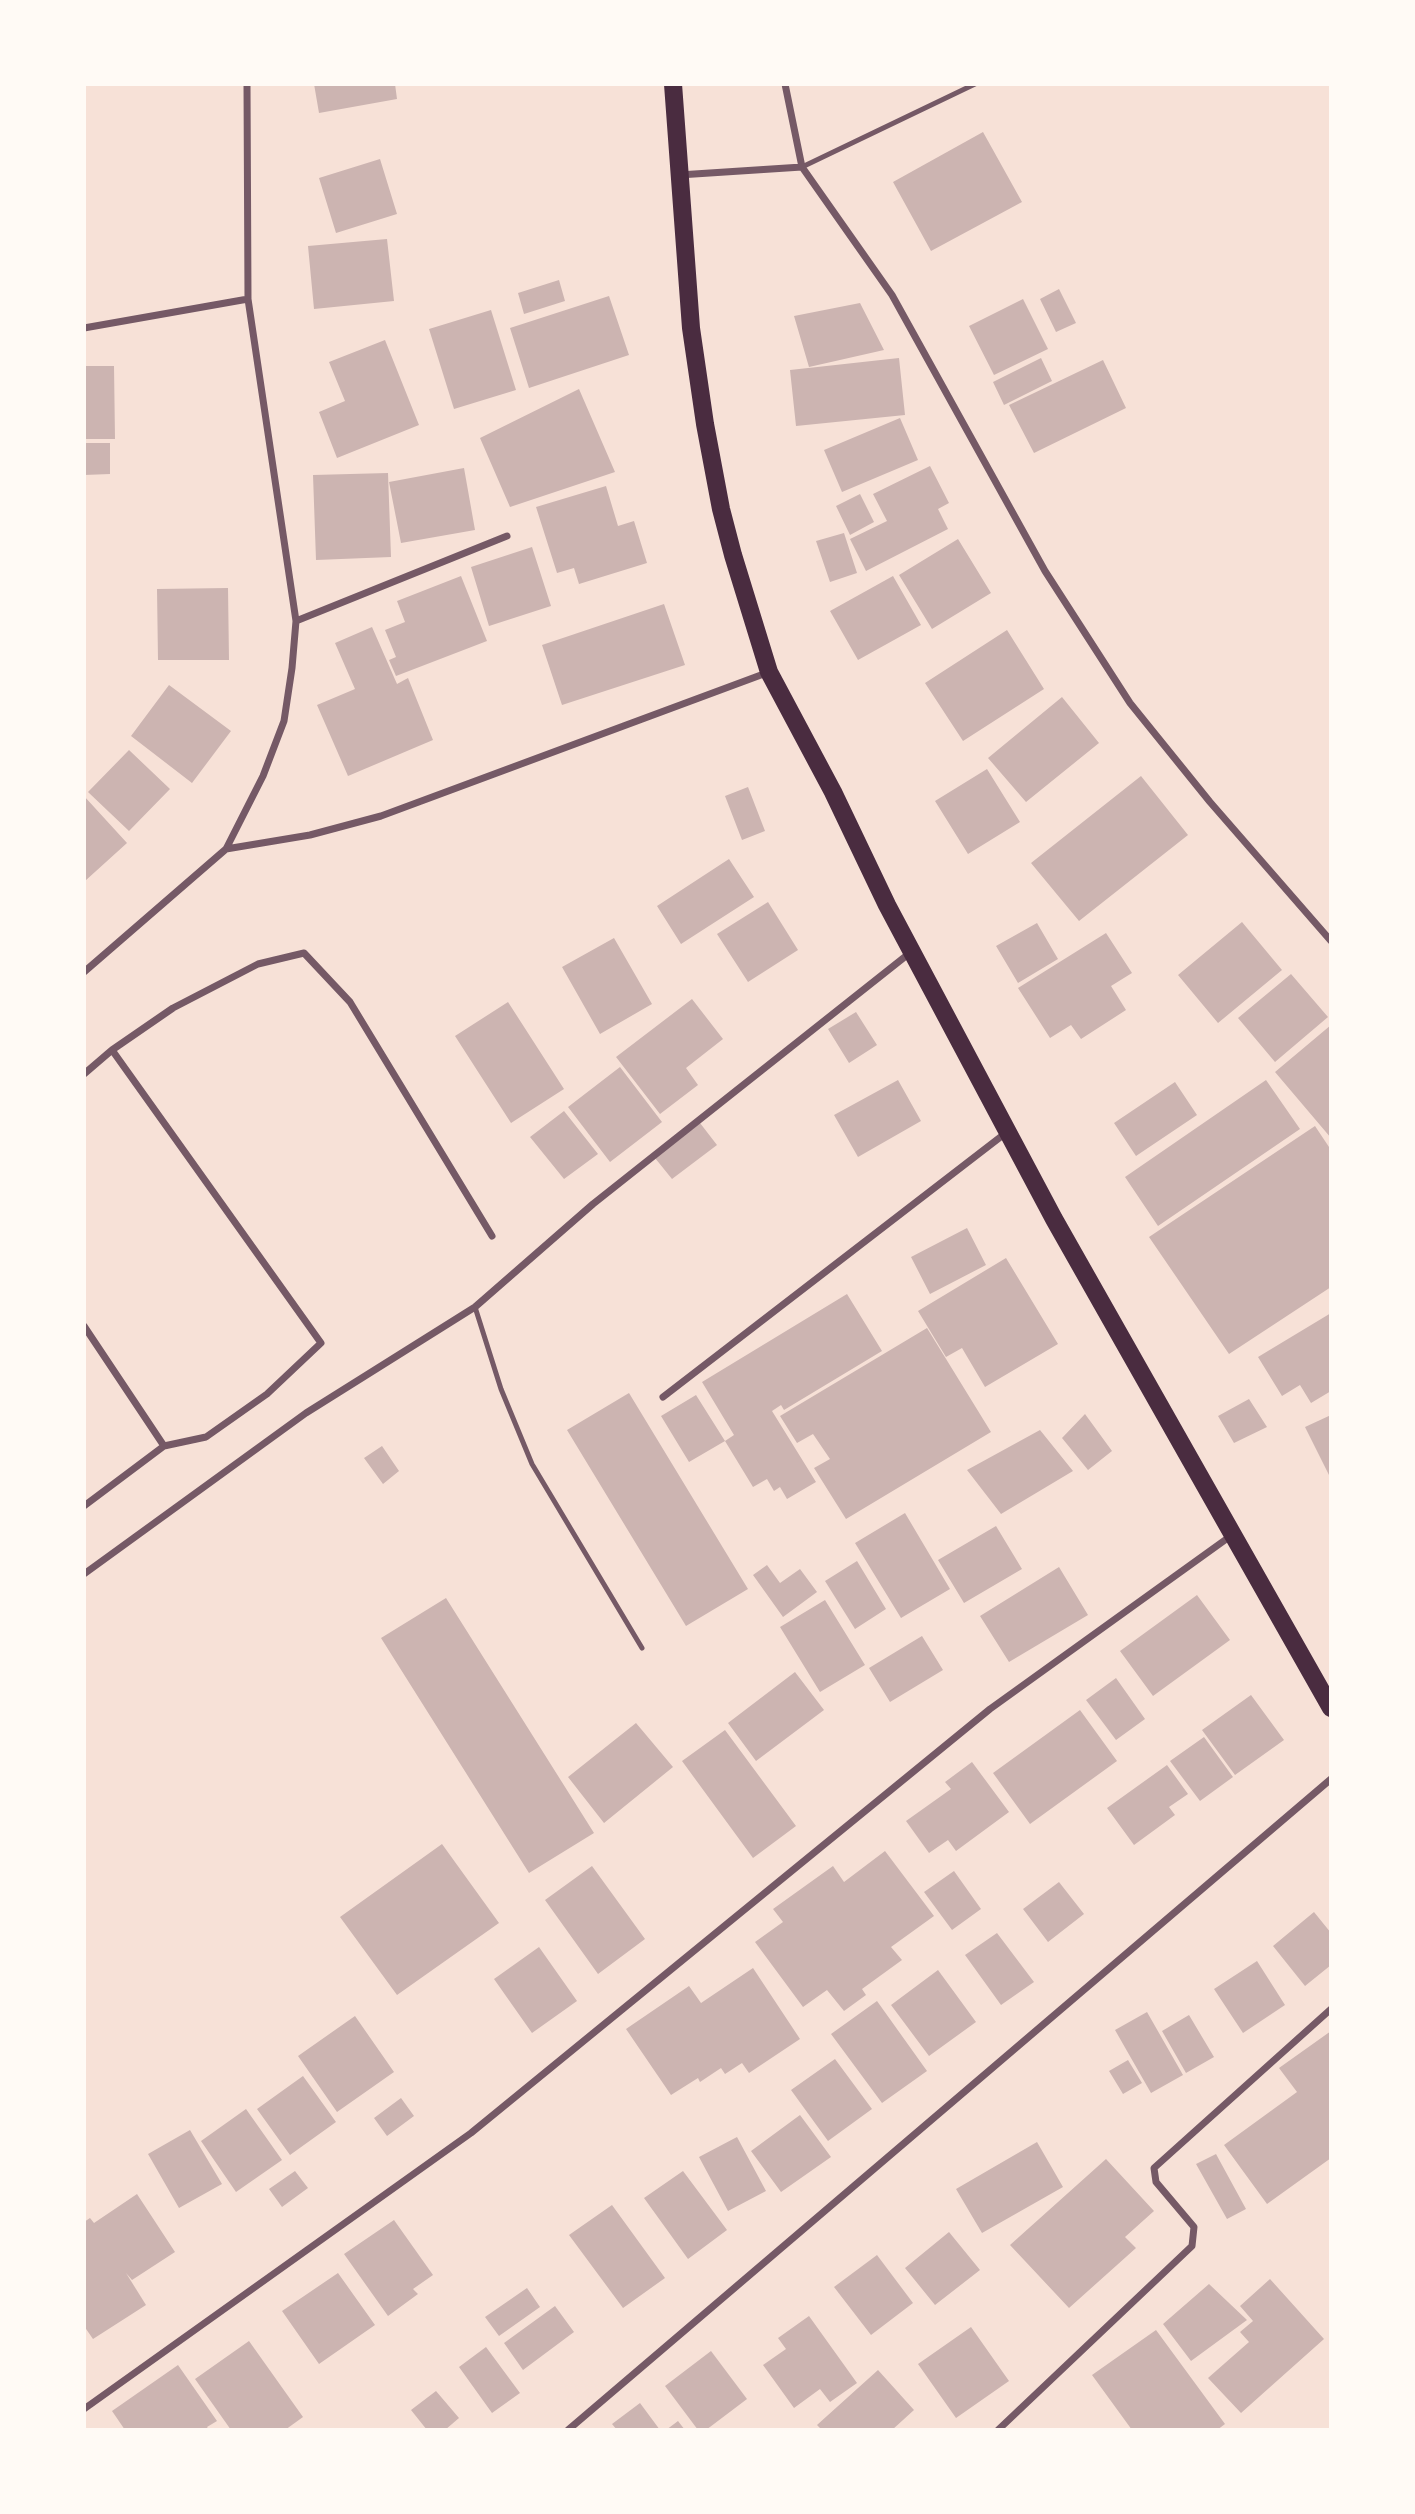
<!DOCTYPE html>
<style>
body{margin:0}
#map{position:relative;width:1415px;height:2514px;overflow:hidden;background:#f7e1d7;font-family:"Fira Sans Condensed",sans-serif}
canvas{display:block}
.frame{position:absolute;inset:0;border:86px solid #fffaf5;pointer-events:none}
</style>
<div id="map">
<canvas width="1415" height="2514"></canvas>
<div class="frame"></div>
</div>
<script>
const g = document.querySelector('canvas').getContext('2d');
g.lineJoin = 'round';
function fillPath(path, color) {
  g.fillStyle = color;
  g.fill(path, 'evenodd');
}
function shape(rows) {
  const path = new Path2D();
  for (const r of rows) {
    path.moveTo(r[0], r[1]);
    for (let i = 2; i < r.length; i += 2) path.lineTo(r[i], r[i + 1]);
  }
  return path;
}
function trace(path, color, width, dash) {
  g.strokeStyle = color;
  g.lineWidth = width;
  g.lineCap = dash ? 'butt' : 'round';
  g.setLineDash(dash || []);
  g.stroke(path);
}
const building = shape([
 [314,84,395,84,397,99,319,113],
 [983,132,1022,202,931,251,893,182],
 [380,159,397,214,336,233,319,178],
 [387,239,394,301,314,309,308,246],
 [559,280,565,301,524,314,518,293],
 [1059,289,1076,323,1056,332,1040,299],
 [609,296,629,355,529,388,510,328],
 [1023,299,1048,349,994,375,969,326],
 [860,303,884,350,809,367,794,316],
 [491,310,516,390,454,409,429,329],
 [385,340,419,425,337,458,319,412,345,401,329,362],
 [899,358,905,415,796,426,790,370],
 [1041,358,1052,381,1004,405,993,382],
 [1103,360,1126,408,1034,453,1009,405],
 [84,366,114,366,115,439,84,439],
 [579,389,615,472,510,507,480,438],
 [900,418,918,460,842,492,824,450],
 [84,443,110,443,110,474,84,475],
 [930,466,949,503,938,509,948,529,866,571,850,539,887,521,873,494],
 [464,468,475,530,401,543,389,482],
 [388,473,391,557,316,560,313,475],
 [606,486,618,526,634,521,647,563,579,584,574,568,557,573,536,507],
 [860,494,874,522,850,535,836,506],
 [844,533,857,573,830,582,816,541],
 [958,539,991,593,932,629,899,575],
 [532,547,551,606,489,626,471,567],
 [461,576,487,641,396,676,389,660,396,657,385,630,405,622,397,601],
 [893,576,921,625,858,660,830,611],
 [228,588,229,660,158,660,157,589],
 [664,604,685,665,562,705,542,645],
 [372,627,397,684,408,678,433,740,348,776,317,705,355,689,335,643],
 [1007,630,1044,689,963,741,925,683],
 [169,685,231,731,192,783,131,736],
 [1062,697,1099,743,1026,802,988,758],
 [129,750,170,789,129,831,88,792],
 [987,769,1020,822,968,854,935,801],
 [1141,776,1188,835,1079,921,1031,863],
 [748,787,765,831,742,840,725,796],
 [84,796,127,843,85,881,84,880],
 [729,859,754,897,681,944,657,906],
 [768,902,798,950,748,982,717,934],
 [1242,922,1282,970,1218,1023,1178,975],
 [1037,923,1058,959,1018,983,996,946],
 [1106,933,1132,973,1111,986,1126,1010,1081,1039,1071,1025,1050,1038,1018,988],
 [614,938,652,1004,600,1034,562,967],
 [1291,974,1328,1017,1275,1062,1238,1018],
 [692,999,723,1039,686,1068,698,1085,660,1114,616,1057],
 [508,1002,564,1089,511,1123,455,1036],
 [856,1012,877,1045,849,1063,828,1029],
 [1331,1025,1331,1138,1275,1072],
 [620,1067,662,1122,610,1162,568,1107],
 [898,1080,921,1121,858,1157,834,1115],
 [1266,1080,1300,1129,1158,1226,1125,1177],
 [1175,1082,1197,1115,1136,1156,1114,1123],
 [564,1111,598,1154,564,1179,530,1137],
 [700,1123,717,1145,672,1179,655,1158],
 [1315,1126,1331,1150,1331,1209,1329,1211,1331,1214,1331,1287,1229,1354,1149,1237],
 [967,1228,986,1265,930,1294,911,1257],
 [1006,1258,1058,1344,985,1387,962,1348,946,1357,918,1311],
 [847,1294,882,1351,784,1410,781,1405,772,1411,816,1482,787,1499,780,1487,774,1491,767,1479,753,1487,725,1441,734,1435,702,1382],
 [1331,1313,1331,1391,1311,1403,1300,1385,1282,1396,1258,1357],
 [927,1328,991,1432,846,1519,814,1468,830,1459,813,1434,797,1443,780,1416],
 [629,1393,748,1589,686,1626,567,1430],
 [696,1395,725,1441,689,1462,661,1416],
 [1249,1399,1267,1427,1234,1443,1218,1416],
 [1085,1414,1112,1451,1088,1470,1062,1438],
 [1331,1415,1331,1479,1305,1427],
 [1040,1430,1073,1471,1001,1514,967,1470],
 [382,1446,399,1471,383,1484,364,1458],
 [905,1513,950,1589,901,1618,855,1543],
 [996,1526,1022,1569,964,1603,938,1560],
 [857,1561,886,1609,855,1629,825,1581],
 [767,1565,780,1583,800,1569,817,1592,783,1617,753,1575],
 [1059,1567,1088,1615,1009,1662,980,1616],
 [1197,1595,1230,1640,1153,1696,1120,1651],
 [446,1598,594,1833,529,1873,381,1638],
 [825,1600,865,1665,820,1692,780,1627],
 [922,1636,943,1670,890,1702,869,1668],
 [795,1672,824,1710,756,1761,728,1723],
 [1116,1678,1145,1719,1116,1740,1086,1700],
 [1251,1695,1284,1740,1235,1775,1202,1730],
 [1080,1710,1117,1761,1030,1824,993,1773],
 [636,1723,673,1767,604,1823,568,1777],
 [725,1730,796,1826,753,1858,682,1761],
 [1204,1737,1233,1777,1200,1801,1170,1761],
 [972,1762,1009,1812,956,1851,948,1840,929,1853,906,1821,951,1789,945,1782],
 [1167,1765,1188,1794,1169,1807,1175,1815,1134,1845,1107,1808],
 [442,1844,499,1923,397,1995,340,1917],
 [885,1851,934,1916,891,1947,902,1960,862,1989,866,1995,844,2011,827,1990,803,2007,755,1942,783,1922,773,1909,833,1866,844,1882],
 [592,1866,645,1939,598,1974,545,1900],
 [954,1871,981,1909,952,1930,924,1892],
 [1059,1882,1084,1914,1048,1942,1023,1909],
 [1314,1912,1331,1933,1331,1965,1305,1986,1273,1946],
 [997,1933,1034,1982,1001,2005,965,1955],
 [539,1947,577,2001,532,2033,494,1979],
 [1257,1961,1285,2005,1243,2033,1214,1989],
 [753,1968,800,2039,749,2073,742,2063,725,2074,721,2068,700,2082,698,2078,671,2095,626,2029,689,1986,701,2003],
 [938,1970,976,2022,929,2056,891,2005],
 [877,2001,927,2071,882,2103,831,2034],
 [1147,2012,1183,2075,1151,2093,1115,2030],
 [1189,2015,1214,2057,1186,2073,1162,2031],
 [355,2016,394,2072,337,2112,298,2056],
 [1331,2031,1331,2134,1329,2136,1331,2139,1331,2158,1267,2204,1224,2145,1297,2092,1279,2068],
 [835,2059,872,2109,828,2141,791,2090],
 [1128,2060,1142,2083,1123,2094,1109,2071],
 [303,2076,336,2122,290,2155,257,2109],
 [401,2098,414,2116,387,2136,374,2118],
 [246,2109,282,2160,236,2192,201,2141],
 [800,2115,831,2157,781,2192,751,2151],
 [190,2130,222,2184,179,2208,148,2154],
 [737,2137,766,2191,728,2211,699,2157],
 [1037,2142,1063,2187,982,2233,956,2189],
 [1216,2154,1246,2209,1227,2219,1196,2164],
 [1106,2159,1154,2211,1125,2237,1136,2248,1069,2308,1010,2245],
 [295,2171,308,2188,282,2207,269,2189],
 [683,2171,727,2230,688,2259,644,2198],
 [137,2194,175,2252,132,2280,126,2273,146,2305,93,2339,84,2326,84,2222,90,2218,94,2223],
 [612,2205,665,2278,623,2308,569,2235],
 [394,2220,433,2275,413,2289,418,2294,388,2316,344,2254],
 [949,2232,980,2270,935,2305,905,2268],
 [877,2255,913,2303,871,2335,834,2287],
 [338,2273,375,2325,319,2364,282,2311],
 [1270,2279,1324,2339,1241,2413,1208,2378,1249,2342,1240,2332,1253,2321,1240,2306],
 [1209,2284,1247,2320,1191,2361,1163,2324],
 [527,2288,540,2307,499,2336,485,2317],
 [555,2306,574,2332,523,2370,504,2343],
 [809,2316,857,2383,830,2402,820,2389,794,2408,763,2365,786,2349,778,2338],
 [971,2327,1009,2381,956,2418,918,2364],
 [1156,2330,1225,2424,1217,2430,1132,2430,1092,2375],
 [249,2341,303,2417,285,2430,231,2430,195,2379],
 [486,2347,520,2393,492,2413,459,2367],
 [711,2351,747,2399,706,2430,698,2430,665,2386],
 [178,2365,217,2421,207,2427,209,2430,125,2430,112,2411],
 [878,2370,914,2410,892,2430,822,2430,817,2425],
 [436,2391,459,2418,445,2430,427,2430,411,2410],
 [640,2403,660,2430,617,2430,612,2424],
 [678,2421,685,2430,666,2430]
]);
const service = shape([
 [802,167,975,84],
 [475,1307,501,1389,532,1464,642,1648]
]);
const minor = shape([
 [785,84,802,167],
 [679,175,802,167,892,295,1045,571,1130,703,1210,802,1331,941],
 [84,328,248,299],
 [296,621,507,536],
 [226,849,310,835,381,816,769,672],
 [84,972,226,849,263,776,284,721,292,668,296,621,248,299,247,84],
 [84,1074,112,1050],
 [84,1326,164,1446,206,1437,267,1394,321,1343,112,1050,173,1008,258,964,304,953,350,1002,492,1236],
 [663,1397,1007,1132],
 [84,1506,164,1446],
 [84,1574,306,1413,475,1307,593,1204,911,952],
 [84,2409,471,2133,990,1709,1232,1535],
 [568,2430,1331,1779],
 [998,2430,1192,2246,1194,2227,1156,2182,1154,2168,1331,2009]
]);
const primary = shape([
 [673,84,691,328,705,424,721,509,733,555,769,672,833,792,887,905,1054,1219,1331,1708]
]);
fillPath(building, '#ccb4b1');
trace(service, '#755966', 5);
trace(minor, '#755966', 7);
trace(primary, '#4a2c40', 18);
</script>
